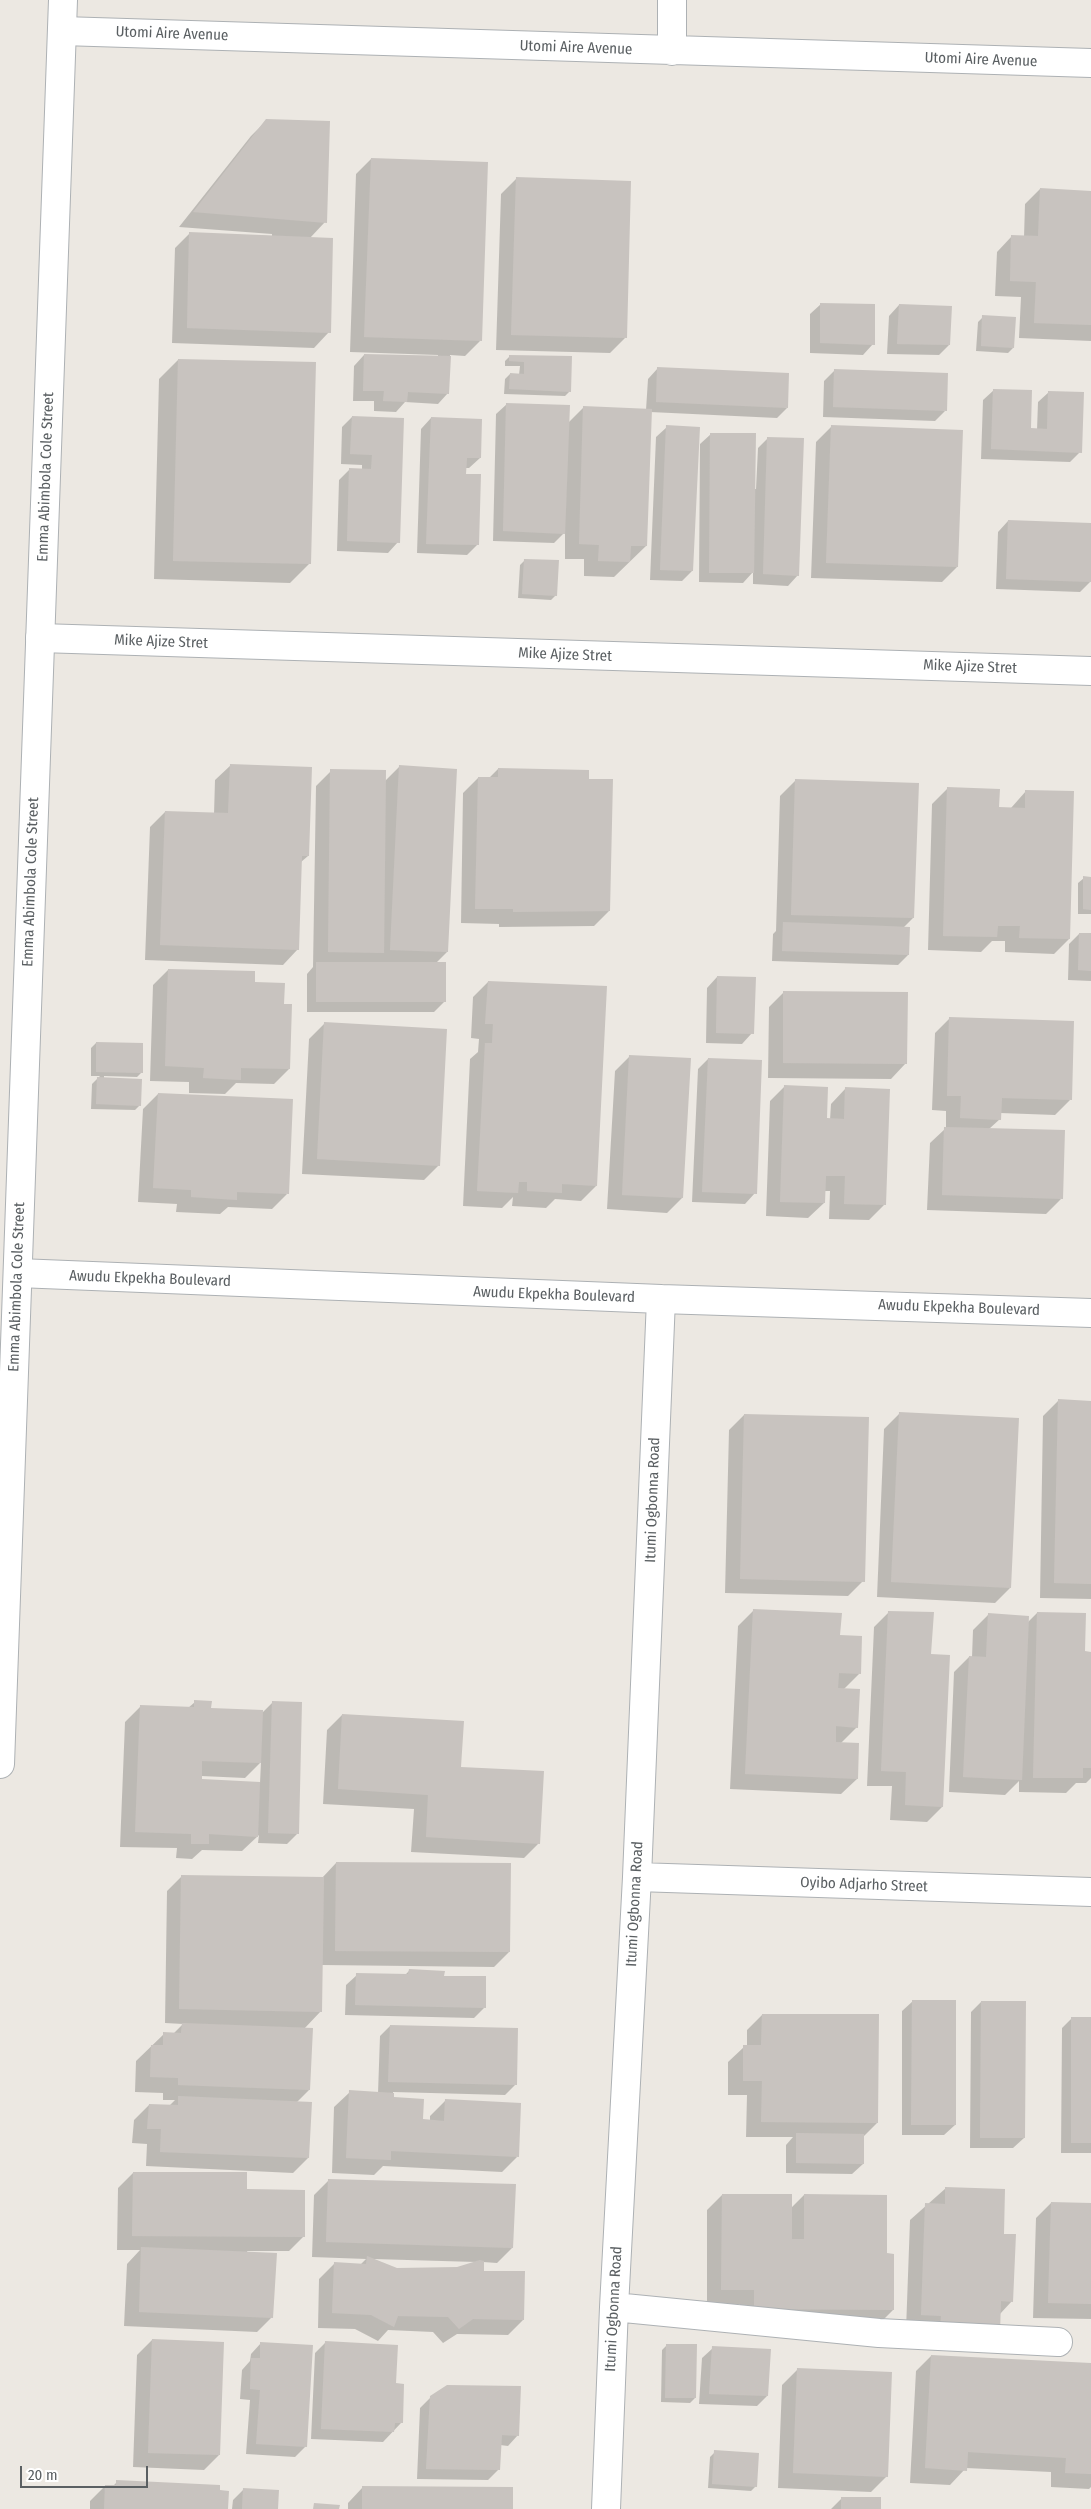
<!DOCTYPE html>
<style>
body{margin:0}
#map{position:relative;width:1091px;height:2509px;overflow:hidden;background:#ece8e2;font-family:"Fira Sans Condensed",sans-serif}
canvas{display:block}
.scale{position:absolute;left:20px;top:2466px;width:128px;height:22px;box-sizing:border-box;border:2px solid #5a5f62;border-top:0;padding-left:6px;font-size:15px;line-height:18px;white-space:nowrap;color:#5a5f62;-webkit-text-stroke:4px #fff;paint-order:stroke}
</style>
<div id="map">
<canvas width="1091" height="2509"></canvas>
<div class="scale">20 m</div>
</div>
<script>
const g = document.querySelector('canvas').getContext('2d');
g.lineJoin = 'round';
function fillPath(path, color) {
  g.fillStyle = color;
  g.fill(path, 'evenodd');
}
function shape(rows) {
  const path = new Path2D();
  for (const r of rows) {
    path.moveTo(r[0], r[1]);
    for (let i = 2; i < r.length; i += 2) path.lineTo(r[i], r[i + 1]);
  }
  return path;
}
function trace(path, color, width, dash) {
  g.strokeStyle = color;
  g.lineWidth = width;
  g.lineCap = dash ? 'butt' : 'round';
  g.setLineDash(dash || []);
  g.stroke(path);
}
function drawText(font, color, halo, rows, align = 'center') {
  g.font = font + ' "Fira Sans Condensed",sans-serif';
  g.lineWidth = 4;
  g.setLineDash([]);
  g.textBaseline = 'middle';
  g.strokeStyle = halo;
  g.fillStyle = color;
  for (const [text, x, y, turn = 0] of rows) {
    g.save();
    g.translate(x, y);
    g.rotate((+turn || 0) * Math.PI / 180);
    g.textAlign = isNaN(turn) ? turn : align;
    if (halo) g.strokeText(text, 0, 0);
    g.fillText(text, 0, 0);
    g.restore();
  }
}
const shadow = shape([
 [266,121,325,222,310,238,329,332,314,348,172,343,175,248,190,233,272,236,272,234,179,227,251,136],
 [371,159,480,341,465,356,450,355,448,393,438,404,405,402,396,412,374,411,374,401,353,401,354,366,364,355,438,357,438,355,350,352,356,174],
 [516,179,625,338,610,353,496,350,501,194],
 [1040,189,1091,192,1091,341,1019,338,1021,297,995,296,997,252,1012,236,1024,237,1025,204],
 [821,304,873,344,863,355,810,353,810,314],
 [899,305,949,345,939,355,887,354,889,316],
 [983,317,1013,348,1008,353,976,351,978,322],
 [510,356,571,358,570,391,565,396,504,394,505,379,510,374,519,375,520,366,505,366,505,361],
 [178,360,309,564,290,583,154,579,159,379],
 [658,368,787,408,777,418,650,412,646,546,614,577,584,576,584,559,565,559,565,532,554,543,493,541,496,414,507,404,568,423,584,407,646,410,648,379],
 [835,370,945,411,935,421,823,417,824,381],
 [994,390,1030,429,1037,430,1038,402,1049,392,1080,452,1070,462,981,459,983,400],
 [352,417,403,419,398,542,388,553,337,551,339,480,350,469,362,470,362,465,341,464,342,427],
 [431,418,480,458,469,468,465,468,478,544,467,555,417,553,421,429],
 [667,427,692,571,682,581,650,580,656,437],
 [831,427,957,567,942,582,811,578,816,442],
 [711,434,754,489,756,489,758,448,768,438,798,575,788,586,753,584,753,572,743,583,699,582,700,444],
 [1008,521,1091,524,1091,581,1080,592,996,589,998,532],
 [525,560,556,595,551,600,518,598,520,565],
 [231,765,308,856,301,862,298,949,283,965,145,960,150,827,165,812,214,814,215,780],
 [399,767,447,952,436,963,445,1001,434,1012,307,1012,307,974,313,967,316,786,331,771,385,781],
 [498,769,609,911,594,926,499,927,499,924,461,923,463,793,478,778,489,778],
 [796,780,913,918,903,928,908,955,898,965,772,961,773,934,776,931,780,796],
 [947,789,998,808,1011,808,1026,791,1069,939,1054,954,1005,952,1005,941,992,941,981,952,928,950,932,804],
 [1084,878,1091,878,1091,914,1078,914,1078,883],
 [1079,934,1091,934,1091,981,1068,980,1069,944],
 [168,970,254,984,283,1005,289,1069,274,1084,236,1083,225,1094,189,1093,189,1082,150,1081,153,985],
 [717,977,752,1033,742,1044,706,1043,707,988],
 [488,982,596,1186,581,1201,555,1199,546,1208,512,1206,513,1197,502,1208,463,1206,470,1059,478,1052,479,1039,471,1038,473,997],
 [784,992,906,1063,891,1079,768,1078,769,1007],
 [950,1018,1070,1100,1055,1115,1000,1113,1000,1119,989,1129,1061,1199,1046,1214,927,1210,930,1143,946,1128,946,1111,932,1110,935,1033],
 [324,1024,439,1165,424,1180,302,1174,309,1039],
 [96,1043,142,1072,137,1077,104,1076,104,1079,140,1105,135,1110,91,1109,92,1084,100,1076,91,1076,91,1048],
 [630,1056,682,1198,667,1213,607,1209,615,1071],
 [708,1059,755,1193,745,1204,692,1202,698,1069],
 [785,1086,826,1120,830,1120,831,1104,846,1088,884,1205,869,1220,829,1219,830,1191,824,1191,824,1203,808,1218,766,1216,770,1101],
 [158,1094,287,1194,272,1209,228,1207,220,1214,176,1212,177,1204,138,1202,143,1109],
 [1058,1401,1091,1402,1091,1599,1040,1598,1043,1416],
 [899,1414,1010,1588,995,1603,877,1597,884,1429],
 [744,1415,863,1581,848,1596,725,1593,729,1430],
 [753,1611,839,1636,859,1674,843,1690,857,1727,841,1743,857,1779,841,1794,730,1789,738,1626],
 [889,1612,930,1655,942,1807,927,1822,890,1820,892,1786,867,1786,874,1627],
 [1037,1613,1084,1653,1091,1653,1091,1778,1086,1783,1076,1783,1066,1793,1019,1792,1019,1781,1005,1795,949,1792,954,1672,969,1657,972,1657,973,1630,988,1615,1027,1623],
 [195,1702,210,1709,263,1712,273,1702,297,1834,287,1844,258,1843,259,1835,242,1851,202,1850,192,1859,176,1858,177,1848,120,1847,125,1722,140,1707,188,1708],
 [261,1762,260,1783,200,1780,201,1776,245,1778],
 [342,1715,460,1768,539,1843,524,1858,411,1852,414,1809,323,1804,327,1730],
 [336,1863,509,1952,494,1967,322,1965,321,2011,304,2029,309,2090,297,2102,308,2158,293,2173,146,2166,147,2144,132,2143,134,2120,149,2105,169,2106,175,2100,163,2100,163,2093,135,2092,136,2061,164,2034,173,2034,183,2024,165,2023,167,1891,182,1876,322,1878],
 [409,1971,443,1977,484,2008,474,2018,345,2015,346,1985,357,1975,404,1976],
 [913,2001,955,2125,944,2135,902,2135,902,2011],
 [981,2002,1024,2138,1013,2148,970,2148,971,2012],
 [762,2015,877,2123,863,2137,863,2164,852,2174,786,2173,786,2145,793,2137,746,2137,747,2095,728,2095,728,2062,744,2047,747,2047,747,2030],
 [1072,2018,1091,2018,1091,2153,1061,2153,1062,2028],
 [390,2026,516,2084,505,2095,393,2092,393,2098,422,2120,430,2121,430,2116,445,2101,517,2157,502,2172,383,2166,374,2175,332,2173,334,2107,350,2092,378,2093,380,2036],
 [133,2173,245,2191,304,2236,289,2251,247,2251,272,2317,257,2332,124,2326,127,2264,140,2250,117,2250,118,2188],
 [329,2180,512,2248,497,2263,483,2262,483,2272,523,2320,508,2335,457,2334,443,2343,433,2332,388,2330,378,2341,355,2329,318,2328,319,2279,334,2264,360,2265,366,2259,312,2257,314,2195],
 [373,2259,476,2262,458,2269,397,2269],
 [946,2188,1003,2235,1012,2301,1000,2314,906,2330,910,2220],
 [722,2195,790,2209,804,2195,886,2255,893,2310,878,2325,740,2324,740,2304,707,2305,707,2210],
 [1051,2203,1091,2204,1091,2319,1033,2318,1036,2218],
 [152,2340,219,2455,204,2470,133,2467,137,2355],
 [261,2343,306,2446,295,2457,246,2454,250,2400,240,2399,242,2370,250,2361,251,2354],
 [325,2343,395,2385,401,2423,383,2442,311,2439,315,2353],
 [667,2345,695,2398,690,2403,661,2402,662,2350],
 [713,2348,767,2396,757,2406,699,2404,702,2358],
 [931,2356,1091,2365,1091,2487,1089,2489,1051,2487,1051,2472,966,2468,950,2485,910,2483,916,2371],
 [797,2370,887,2476,871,2492,778,2488,782,2385],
 [431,2397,518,2435,508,2446,500,2445,499,2469,488,2480,417,2479,420,2408],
 [715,2452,756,2486,751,2491,708,2488,710,2457],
 [117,2482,219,2492,227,2509,90,2509,90,2501,105,2486,112,2487],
 [363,2487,511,2509,348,2509,348,2503],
 [243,2490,276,2509,232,2509,233,2500],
 [842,2498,880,2509,831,2509]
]);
const building = shape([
 [266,119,330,121,327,223,193,212],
 [371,158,488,162,482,341,364,337],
 [516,177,631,181,627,338,511,335],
 [1040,188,1091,191,1091,325,1034,323,1036,282,1010,281,1011,235,1038,236],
 [189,232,333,238,331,333,187,328],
 [820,303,875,304,875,345,820,343],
 [899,304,952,306,950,345,897,344],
 [982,315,1016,317,1014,348,981,346],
 [364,354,451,356,449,394,408,392,407,402,383,401,384,391,363,391],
 [509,355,572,356,571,392,509,389,510,373,524,374,524,362,509,361],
 [178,359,316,362,311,564,173,561],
 [657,367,789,373,788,408,656,402],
 [834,369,948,373,947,411,833,407],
 [993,389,1032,390,1031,428,1047,429,1048,391,1084,392,1082,453,991,449],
 [506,403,570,405,565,534,503,531],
 [583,406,652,409,647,546,631,546,630,562,598,561,599,545,579,544],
 [352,416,404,418,400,543,347,541,349,468,371,469,372,455,350,454],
 [431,417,482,419,481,458,467,458,466,474,481,474,479,545,426,544],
 [666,425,700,427,693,571,660,570],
 [831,425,963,430,958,567,826,563],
 [710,433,756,433,754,573,709,573],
 [767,437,804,438,799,576,763,574],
 [1008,520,1091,523,1091,582,1006,579],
 [524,559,559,560,557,596,522,594],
 [230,764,312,767,309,856,302,856,299,950,160,945,165,811,228,813],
 [399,765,457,769,448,952,390,950],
 [498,768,589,770,589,779,613,779,610,911,513,912,513,909,475,909,478,777,498,777],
 [330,769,386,770,384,953,328,952],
 [795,779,919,783,914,918,791,915],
 [947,787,1000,789,999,807,1025,808,1025,790,1074,791,1070,939,1019,938,1020,926,998,926,997,937,943,936],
 [1083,876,1091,877,1091,910,1083,909],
 [783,922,910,927,909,955,782,951],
 [1079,933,1091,933,1091,971,1078,970],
 [316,962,446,962,446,1002,316,1002],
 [168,969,255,971,255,982,285,983,284,1004,292,1004,290,1069,241,1068,241,1080,203,1078,204,1068,165,1066],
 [717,976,756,977,754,1034,716,1033],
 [488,981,607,986,597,1186,562,1184,562,1193,527,1191,527,1182,519,1182,518,1193,477,1191,485,1043,492,1043,493,1024,485,1024],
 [783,991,908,992,907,1064,783,1063],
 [949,1017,1074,1021,1072,1100,1002,1098,1001,1120,960,1118,961,1096,947,1096],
 [324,1022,447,1029,440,1166,317,1159],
 [96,1042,143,1043,143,1073,96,1072],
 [629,1055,691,1058,683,1198,622,1195],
 [708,1058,762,1060,757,1194,702,1192],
 [97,1077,142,1079,141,1106,96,1104],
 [784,1085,828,1087,827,1118,844,1119,845,1087,890,1089,886,1205,844,1204,845,1176,826,1176,825,1203,780,1202],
 [158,1093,293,1099,289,1194,237,1192,237,1200,191,1197,191,1190,153,1188],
 [944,1127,1065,1130,1063,1199,942,1195],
 [1058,1399,1091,1401,1091,1584,1054,1583],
 [899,1412,1019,1418,1011,1588,891,1582],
 [744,1414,869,1417,865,1582,740,1579],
 [753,1609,842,1613,840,1635,862,1636,861,1674,839,1673,838,1688,860,1689,858,1728,836,1726,836,1742,859,1743,858,1779,745,1774],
 [888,1611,934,1612,931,1654,950,1655,943,1807,905,1805,906,1772,881,1771],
 [1037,1612,1086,1613,1085,1651,1091,1652,1091,1768,1083,1768,1083,1778,1033,1778],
 [988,1613,1029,1616,1022,1780,963,1777,969,1656,986,1657],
 [194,1700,212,1701,211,1708,263,1710,261,1763,202,1761,202,1779,260,1782,258,1837,209,1834,209,1844,191,1844,191,1834,135,1832,140,1705,194,1707],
 [272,1701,302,1702,299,1834,268,1833],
 [342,1714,464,1721,461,1767,544,1771,540,1844,426,1837,428,1795,338,1789],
 [336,1862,511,1863,510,1952,335,1951],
 [181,1875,324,1877,322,2012,179,2009],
 [409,1969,445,1971,444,1976,486,1976,486,2008,355,2005,356,1973,408,1974],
 [912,2000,956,2000,956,2125,911,2125],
 [981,2001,1026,2001,1025,2138,980,2138],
 [762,2014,879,2014,878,2123,761,2122,762,2081,743,2081,743,2045,761,2045],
 [1071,2017,1091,2017,1091,2143,1071,2143],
 [182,2023,313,2028,310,2090,178,2085,178,2078,150,2077,151,2045,163,2045,163,2032,181,2033],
 [390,2025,518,2028,517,2085,388,2082],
 [349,2090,394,2093,394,2097,424,2099,423,2119,444,2121,445,2099,521,2103,519,2157,391,2151,391,2160,346,2158],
 [178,2096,312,2102,309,2158,160,2152,161,2129,147,2129,149,2104,178,2105],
 [796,2133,864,2134,864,2164,796,2163],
 [133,2172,247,2172,247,2189,305,2190,305,2237,132,2236],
 [328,2179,516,2184,513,2248,326,2242],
 [945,2187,1005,2189,1004,2234,1016,2234,1013,2302,1001,2301,1000,2333,940,2331,941,2316,921,2315,925,2203,945,2204],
 [722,2194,792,2194,792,2239,804,2239,804,2194,887,2195,887,2253,894,2254,894,2310,754,2309,754,2290,721,2290],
 [1051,2202,1091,2203,1091,2304,1048,2303],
 [141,2247,277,2253,273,2318,139,2312],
 [367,2256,397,2268,457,2267,480,2260,484,2261,484,2271,525,2271,524,2320,473,2319,459,2329,448,2317,398,2316,394,2327,371,2315,332,2313,334,2262,366,2264],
 [152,2339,224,2342,220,2455,148,2453],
 [325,2341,398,2345,396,2383,404,2384,403,2423,395,2423,394,2432,321,2429],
 [260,2342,313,2345,307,2447,256,2444,260,2390,250,2389,251,2358,260,2358],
 [666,2344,697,2344,696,2398,665,2398],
 [712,2346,771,2349,768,2396,709,2394],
 [931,2355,1091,2363,1091,2474,1065,2473,1066,2458,968,2452,967,2471,925,2468],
 [797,2368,892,2372,888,2477,793,2473],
 [447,2385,521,2386,519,2436,502,2435,500,2470,426,2469,430,2396],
 [714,2450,759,2453,757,2487,712,2484],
 [116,2480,220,2485,220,2490,229,2491,228,2509,104,2509,105,2485,116,2485],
 [362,2486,513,2487,513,2509,362,2509],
 [243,2488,279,2490,278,2509,242,2509],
 [841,2497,881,2497,881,2509,841,2509],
 [314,2503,340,2505,339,2509,313,2509]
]);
const minor = shape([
 [62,31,1091,63],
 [672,51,672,0],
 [40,638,1091,671],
 [18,1273,661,1299,1091,1313],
 [637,1877,1091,1892],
 [614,2307,879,2333,1058,2342],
 [606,2509,614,2307,637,1877,661,1299]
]);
const tertiary = shape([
 [0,1764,63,0]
]);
const streetNames = [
 ["Utomi Aire Avenue",172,34,2],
 ["Utomi Aire Avenue",576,48,2],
 ["Utomi Aire Avenue",981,60,2],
 ["Emma Abimbola Cole Street",46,477,-88],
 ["Mike Ajize Stret",161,642,2],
 ["Mike Ajize Stret",565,655,2],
 ["Mike Ajize Stret",970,667,2],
 ["Emma Abimbola Cole Street",31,882,-88],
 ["Awudu Ekpekha Boulevard",150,1279,2],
 ["Emma Abimbola Cole Street",17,1287,-88],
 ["Awudu Ekpekha Boulevard",554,1295,2],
 ["Awudu Ekpekha Boulevard",959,1308,2],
 ["Itumi Ogbonna Road",653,1500,-88],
 ["Oyibo Adjarho Street",864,1885,2],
 ["Itumi Ogbonna Road",635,1904,-87],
 ["Itumi Ogbonna Road",614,2309,-87]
];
fillPath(shadow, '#0003');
fillPath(building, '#c8c3bf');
trace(minor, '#adb1b4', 30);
trace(tertiary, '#adb1b4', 30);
trace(minor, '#fff', 28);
trace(tertiary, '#fff', 28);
drawText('15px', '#5a5f62', '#fff', streetNames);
</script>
